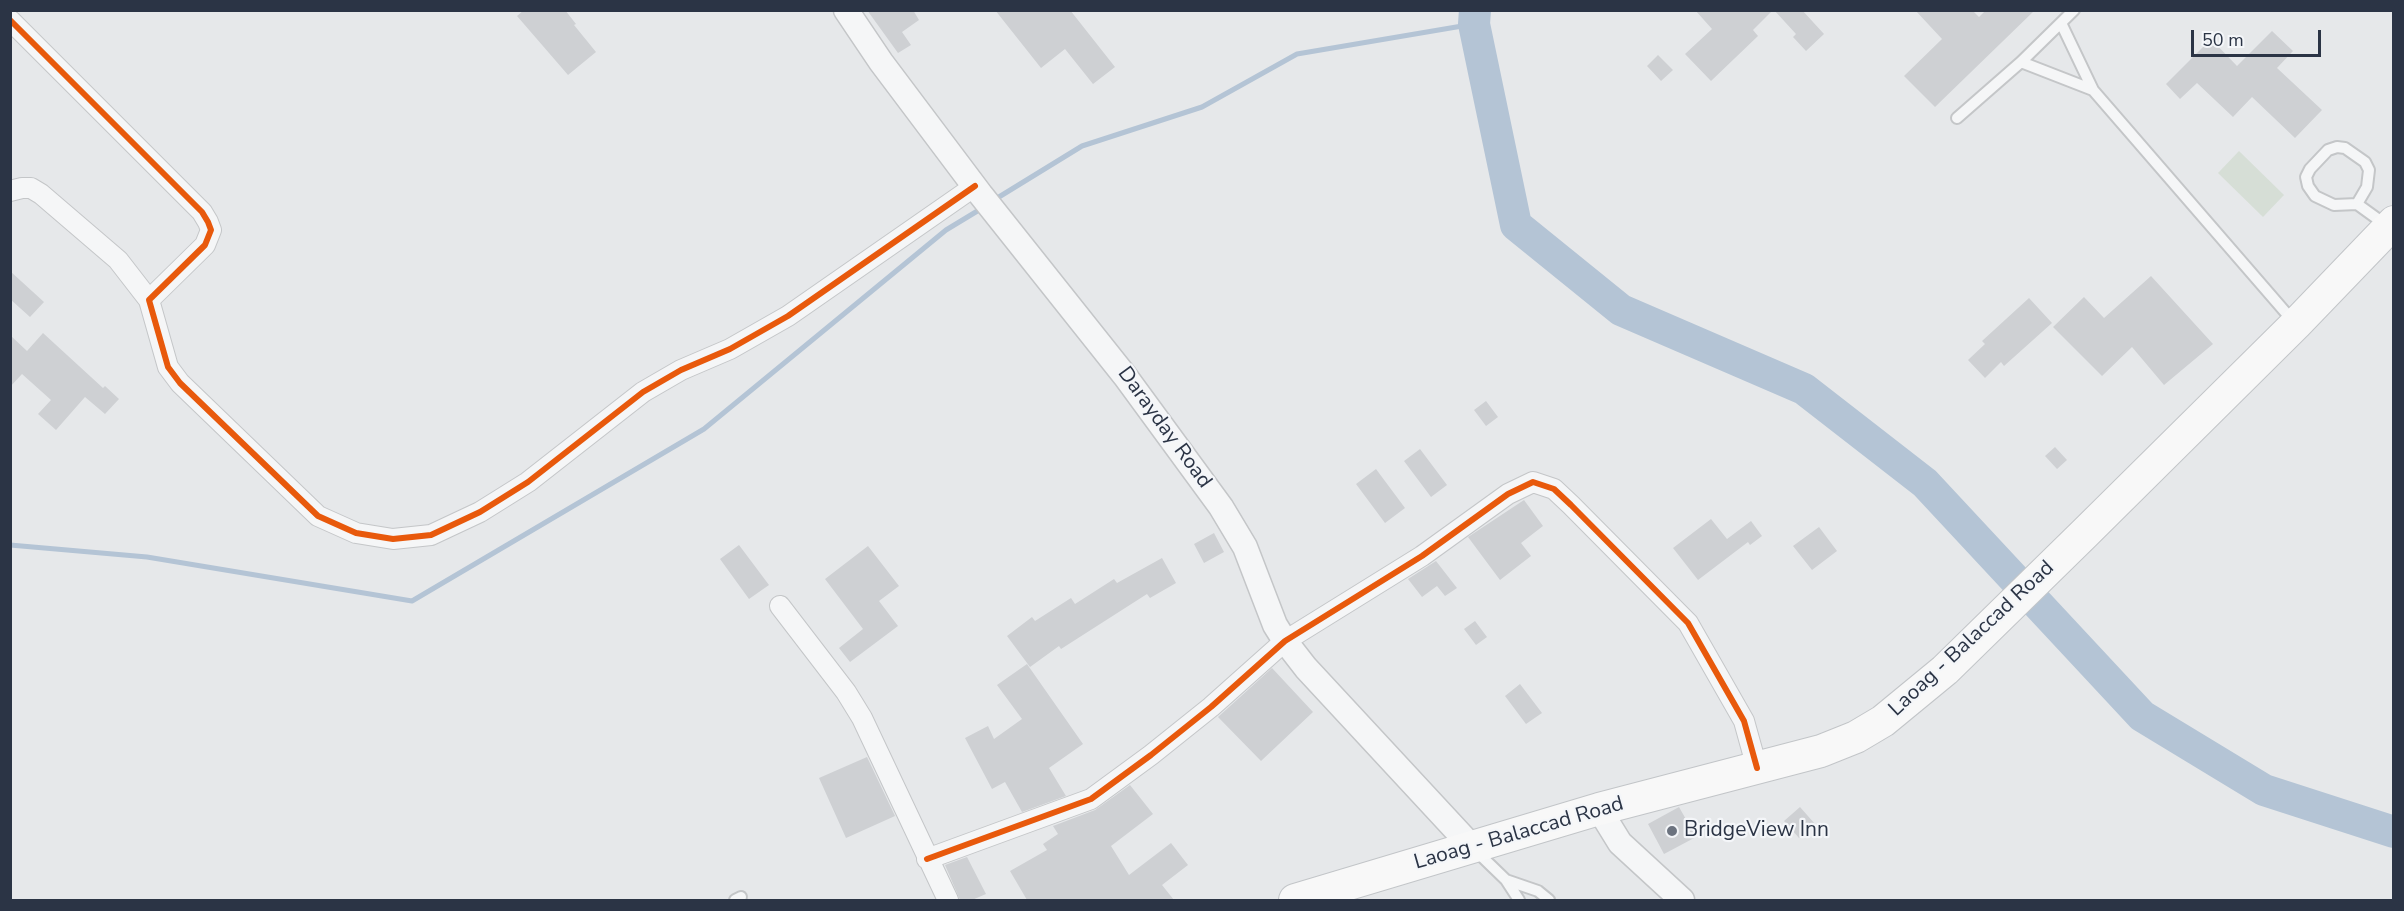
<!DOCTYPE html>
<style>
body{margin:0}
#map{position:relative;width:2404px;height:911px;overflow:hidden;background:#e6e8ea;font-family:"Nunito Sans",sans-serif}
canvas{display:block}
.frame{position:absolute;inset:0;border:12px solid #2b3445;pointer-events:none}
.scale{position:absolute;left:2191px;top:30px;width:130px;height:27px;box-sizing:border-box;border:3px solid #2b3445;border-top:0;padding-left:8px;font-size:18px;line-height:21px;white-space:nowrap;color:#2b3445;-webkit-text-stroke:4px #f4f6f9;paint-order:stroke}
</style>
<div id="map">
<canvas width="2404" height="911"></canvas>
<div class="frame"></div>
<div class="scale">50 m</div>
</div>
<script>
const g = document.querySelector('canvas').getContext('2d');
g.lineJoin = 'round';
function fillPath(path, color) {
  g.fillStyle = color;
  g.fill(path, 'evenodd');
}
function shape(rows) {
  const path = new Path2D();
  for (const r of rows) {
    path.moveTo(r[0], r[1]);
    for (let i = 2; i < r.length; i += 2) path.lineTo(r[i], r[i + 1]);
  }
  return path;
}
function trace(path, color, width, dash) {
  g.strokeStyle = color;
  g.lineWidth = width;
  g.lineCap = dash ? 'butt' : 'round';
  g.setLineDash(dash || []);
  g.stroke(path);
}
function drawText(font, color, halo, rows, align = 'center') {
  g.font = font + ' "Nunito Sans",sans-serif';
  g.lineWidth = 4.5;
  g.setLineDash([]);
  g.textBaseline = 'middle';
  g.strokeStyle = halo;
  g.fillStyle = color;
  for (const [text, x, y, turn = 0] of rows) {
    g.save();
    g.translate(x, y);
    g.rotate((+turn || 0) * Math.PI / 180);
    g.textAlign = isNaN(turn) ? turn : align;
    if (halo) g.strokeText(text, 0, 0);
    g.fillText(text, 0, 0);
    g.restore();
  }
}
const green = shape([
 [2239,151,2284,195,2263,217,2218,173]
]);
const stream = shape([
 [994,200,1082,146,1202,107,1297,54,1474,24],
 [10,545,147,557,412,601,704,429,946,230,984,207]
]);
const river = shape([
 [1475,10,1474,24,1516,225,1621,310,1804,389,1925,483,2142,716,2264,790,2394,832]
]);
const building = shape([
 [524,10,565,10,576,24,574,25,596,52,568,75,517,16],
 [867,10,913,10,919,20,902,32,911,45,898,53],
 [995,10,1070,10,1115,67,1093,84,1065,49,1041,68],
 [1695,10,1773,10,1753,30,1758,36,1711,81,1685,54,1712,29],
 [1774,10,1802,10,1824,34,1806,51,1793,37,1796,34],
 [1915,10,1972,10,1979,17,1986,10,2035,10,1935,107,1904,76,1942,39],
 [2272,31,2293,51,2277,68,2322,110,2295,138,2252,97,2233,117,2197,83,2180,99,2166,84,2211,39,2237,66],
 [1658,55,1673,70,1661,81,1647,66],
 [10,271,44,302,30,317,10,299],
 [2151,276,2213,344,2164,385,2132,347,2102,376,2053,327,2084,297,2104,318],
 [2029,298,2052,323,2004,366,2001,362,1985,378,1968,360,1985,344,1982,341],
 [43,333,103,388,105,386,119,399,105,414,85,397,56,430,38,414,51,400,22,374,10,387,10,335,27,351],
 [1486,401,1498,417,1486,426,1474,410],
 [2055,447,2067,460,2057,469,2045,456],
 [1420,449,1447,485,1431,497,1404,461],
 [1376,469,1405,508,1385,523,1356,484],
 [1524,500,1543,526,1521,543,1531,556,1500,580,1468,537],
 [1711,519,1727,539,1751,521,1762,536,1750,545,1748,542,1698,580,1673,548],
 [1819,527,1837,551,1812,570,1793,546],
 [1214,533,1224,552,1204,563,1194,544],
 [739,545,769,585,749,599,720,559],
 [868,546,899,586,879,601,898,626,850,662,839,648,863,629,825,579],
 [1162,558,1176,583,1150,598,1147,594,1061,649,1059,646,1030,667,1007,636,1032,617,1035,621,1071,598,1075,604,1114,579,1117,583],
 [1436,561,1457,588,1445,596,1437,586,1422,597,1408,579],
 [1475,621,1487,637,1476,645,1464,629],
 [1027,664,1083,744,1049,768,1066,796,1022,812,1005,782,992,789,965,738,988,726,994,739,1022,719,997,685],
 [1272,668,1313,712,1261,761,1218,717],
 [1520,684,1542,713,1526,724,1505,696],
 [867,757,895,816,846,838,819,778],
 [1130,785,1153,814,1111,846,1129,875,1171,843,1188,865,1162,885,1174,900,1027,900,1010,871,1047,850,1043,844,1058,834,1053,826,1095,810],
 [1679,807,1696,837,1664,854,1648,824],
 [1800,807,1815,824,1799,838,1784,821],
 [967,857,986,894,972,900,960,900,945,865]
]);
const service = shape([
 [2061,23,2093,90,2293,321],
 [2021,62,2093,90],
 [1957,118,2021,62,2074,10],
 [2357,204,2367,187,2369,170,2365,162,2345,148,2337,147,2328,150,2310,169,2306,177,2308,186,2315,196,2334,205,2357,204,2386,225],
 [1476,851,1506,880,1519,900],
 [1506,880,1538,891,1549,900],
 [735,900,741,897]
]);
const minor = shape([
 [10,20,202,212,208,222,211,230,205,245,149,300,168,367,180,383,318,516,356,533,393,539,431,535,480,512,528,482,643,392,681,370,730,349,788,316,975,186],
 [10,191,22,188,31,188,41,194,118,260,149,300],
 [780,606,846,692,862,718,948,900],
 [927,859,1091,799,1151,755,1211,707,1285,641,1422,556,1508,494,1533,482,1554,489,1571,505,1688,623,1744,721,1757,768]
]);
const tertiary = shape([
 [846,10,881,62,981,195,1125,376,1221,507,1245,547,1275,625,1285,641,1306,668,1472,847],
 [1599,809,1620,843,1682,900]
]);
const primary = shape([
 [1295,900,1599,809,1821,751,1856,737,1883,721,1945,670,2084,534,2296,324,2394,222]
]);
const cycleway = shape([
 [10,20,202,212,208,222,211,230,205,245,149,300,168,367,180,383,318,516,356,533,393,539,431,535,480,512,528,482,643,392,681,370,730,349,788,316,975,186],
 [927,859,1091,799,1151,755,1211,707,1285,641,1422,556,1508,494,1533,482,1554,489,1571,505,1688,623,1744,721,1757,768]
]);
const markers = [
 [1672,831,6,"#6c737f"]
];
const streetNames = [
 ["Darayday Road",1164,428,54],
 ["Laoag - Balaccad Road",1972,639,-43],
 ["Laoag - Balaccad Road",1519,834,-16]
];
const poiNames = [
 ["BridgeView Inn",1684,831]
];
fillPath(green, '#d6ded6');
trace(stream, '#b4c4d5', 5);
trace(river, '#b4c4d5', 32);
fillPath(building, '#ced0d3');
trace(service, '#c4c6c8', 14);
trace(minor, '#c4c6c8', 22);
trace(tertiary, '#c4c6c8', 27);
trace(primary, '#c2c5c8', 34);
trace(service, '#f5f6f7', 10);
trace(minor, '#f5f6f7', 20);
trace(tertiary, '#f5f6f7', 24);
trace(primary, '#f8f8f8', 32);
trace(cycleway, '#e8590c', 6);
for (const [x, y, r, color] of markers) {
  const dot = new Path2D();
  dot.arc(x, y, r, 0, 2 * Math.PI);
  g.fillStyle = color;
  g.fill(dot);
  trace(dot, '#f4f6f9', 2);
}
drawText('21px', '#2b3445', '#f4f6f9', streetNames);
drawText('21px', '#2b3445', '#f4f6f9', poiNames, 'left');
</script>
